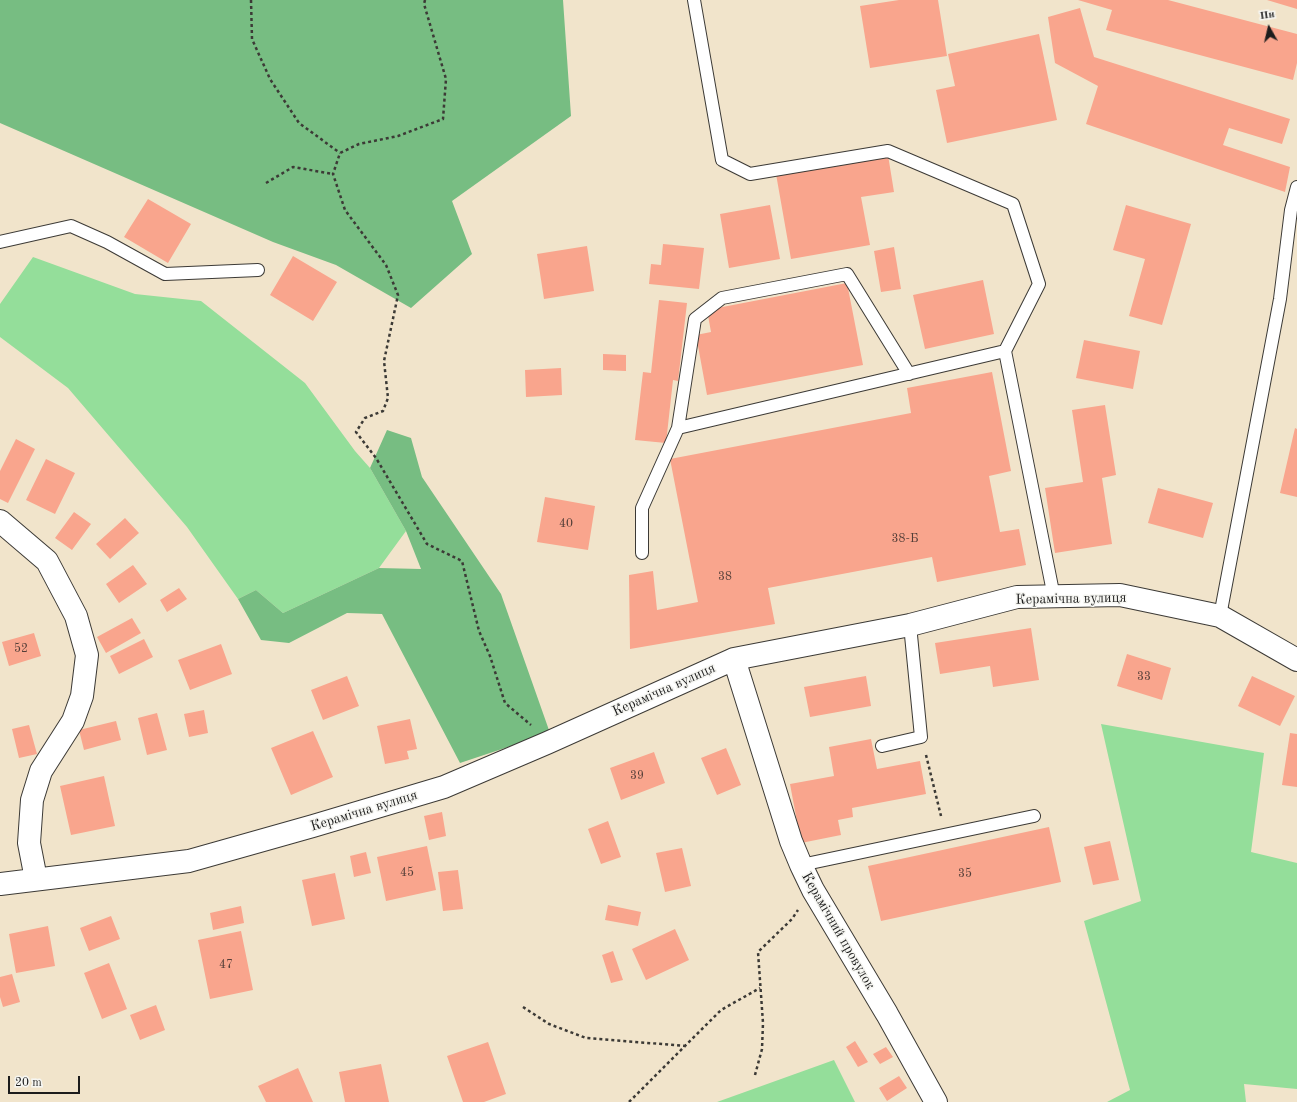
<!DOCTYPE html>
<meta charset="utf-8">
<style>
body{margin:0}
#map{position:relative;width:1297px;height:1102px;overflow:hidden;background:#f1e4cb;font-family:"Old Standard TT",serif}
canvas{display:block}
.north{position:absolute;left:1249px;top:8px;width:40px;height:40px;-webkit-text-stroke:3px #f6f6f2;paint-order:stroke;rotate:352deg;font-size:11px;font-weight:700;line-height:16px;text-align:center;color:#1c1c1c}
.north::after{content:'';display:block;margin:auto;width:14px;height:18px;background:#1c1c1c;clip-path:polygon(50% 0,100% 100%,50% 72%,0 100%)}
.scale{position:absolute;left:8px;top:1076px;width:72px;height:18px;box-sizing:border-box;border:2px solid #1c1c1c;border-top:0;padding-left:5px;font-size:12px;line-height:14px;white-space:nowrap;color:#1c1c1c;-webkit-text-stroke:3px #f6f6f2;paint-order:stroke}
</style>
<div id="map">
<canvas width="1297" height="1102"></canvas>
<div class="north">Пн</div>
<div class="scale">20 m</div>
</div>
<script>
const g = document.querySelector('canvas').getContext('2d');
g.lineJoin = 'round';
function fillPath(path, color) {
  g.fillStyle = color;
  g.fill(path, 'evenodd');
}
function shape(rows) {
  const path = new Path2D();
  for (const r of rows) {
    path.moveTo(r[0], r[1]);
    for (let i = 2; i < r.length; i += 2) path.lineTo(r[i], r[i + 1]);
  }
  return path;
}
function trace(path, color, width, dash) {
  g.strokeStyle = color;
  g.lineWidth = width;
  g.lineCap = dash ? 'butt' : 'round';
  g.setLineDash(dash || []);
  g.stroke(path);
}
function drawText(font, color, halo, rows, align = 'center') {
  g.font = font + ' "Old Standard TT",serif';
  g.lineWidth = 3;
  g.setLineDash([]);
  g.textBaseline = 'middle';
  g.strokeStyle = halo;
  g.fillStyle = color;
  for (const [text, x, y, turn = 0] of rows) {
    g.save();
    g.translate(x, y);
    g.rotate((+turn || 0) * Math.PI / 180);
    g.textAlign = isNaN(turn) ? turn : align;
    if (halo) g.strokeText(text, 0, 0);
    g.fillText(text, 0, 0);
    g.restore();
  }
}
const green = shape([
 [33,257,135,294,201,301,305,383,355,451,370,468,406,531,379,568,283,613,256,590,238,599,187,527,68,388,0,337,0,304],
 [1101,724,1264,753,1251,852,1297,863,1297,1089,1244,1084,1246,1102,1107,1102,1130,1090,1084,921,1141,901],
 [834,1060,855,1102,717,1102]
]);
const forest = shape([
 [0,0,563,0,571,116,452,201,472,254,411,308,336,265,273,242,0,123],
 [387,430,411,438,422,477,501,594,550,733,460,763,382,614,347,613,289,643,261,640,238,599,256,590,283,613,379,568,421,569,406,531,370,468]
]);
const building = shape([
 [899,0,938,0,947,56,870,68,860,6],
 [1078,0,1168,0,1297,34,1297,63,1293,80,1106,30,1112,10],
 [1267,0,1297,0,1297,9],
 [1080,8,1094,57,1290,119,1282,144,1229,128,1223,145,1290,167,1285,192,1086,124,1098,86,1055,63,1048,17],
 [1039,34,1057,120,947,143,936,90,955,86,948,54],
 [888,155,894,192,861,197,870,245,791,259,776,174],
 [148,199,191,224,168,263,124,237],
 [770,205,780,259,729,268,720,214],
 [1126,205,1191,224,1162,325,1129,316,1145,259,1113,250],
 [663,244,704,248,699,289,649,284,651,264,661,265],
 [587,246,594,291,544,299,537,254],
 [894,247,901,289,881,292,874,251],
 [293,256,337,282,313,321,270,295],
 [983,280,994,334,925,349,913,295],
 [847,283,863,365,707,395,696,335,711,332,707,310],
 [659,300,687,303,678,381,673,380,666,443,635,440,643,372,651,373],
 [1084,340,1140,351,1133,389,1076,378],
 [603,354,626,355,626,371,603,370],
 [561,368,562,395,526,397,525,370],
 [992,372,1011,471,989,476,1000,532,1019,529,1026,565,937,582,932,557,768,588,775,624,630,649,629,575,653,571,657,610,698,602,670,459,911,413,907,388],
 [1105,405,1116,475,1102,478,1112,544,1055,553,1045,488,1083,482,1072,410],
 [1295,428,1297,429,1297,497,1280,493],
 [16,439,35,449,8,503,0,499,0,471],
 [46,459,75,473,55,514,26,500],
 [1158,488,1213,503,1203,538,1148,523],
 [545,497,595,506,588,550,537,542],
 [74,512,91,524,72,550,55,538],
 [125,518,139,533,110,559,96,544],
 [133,565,147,584,119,603,106,584],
 [179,588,187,599,167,612,160,600],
 [132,618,141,633,106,653,97,637],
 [1031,628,1039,680,993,687,990,666,940,674,935,643],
 [34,633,41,656,9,666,2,642],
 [144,639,153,657,119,674,110,656],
 [221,644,232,674,190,690,178,660],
 [1127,654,1171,668,1162,700,1117,686],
 [347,676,359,706,323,720,311,690],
 [866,676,871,706,810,717,804,687],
 [1252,676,1295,696,1280,726,1238,706],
 [204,710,208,733,189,737,184,714],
 [157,713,167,750,147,755,138,718],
 [410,719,417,749,407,751,409,759,385,764,377,726],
 [116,721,121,740,84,750,79,730],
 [29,725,37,754,19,758,12,729],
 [313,731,333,777,291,795,271,748],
 [1290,733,1297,734,1297,787,1282,785],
 [871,739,877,769,920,761,926,794,852,808,853,817,838,820,841,835,801,843,790,784,834,776,829,747],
 [726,748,741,785,717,795,701,758],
 [654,752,665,783,621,800,610,768],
 [104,776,115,826,71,835,60,786],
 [442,812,446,836,429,840,424,816],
 [608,821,621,857,601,864,588,829],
 [1049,827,1061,882,881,921,868,866],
 [1110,841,1119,880,1093,885,1084,847],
 [427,846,436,890,386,901,377,857],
 [682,848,691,886,665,892,656,853],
 [366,852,371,873,354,877,350,856],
 [458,870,463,909,443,911,438,872],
 [335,873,345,919,312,926,302,880],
 [608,905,641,912,638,926,605,920],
 [241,906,244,923,213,930,210,913],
 [111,916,120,939,89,951,80,928],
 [48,926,55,966,16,973,9,934],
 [675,929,689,960,646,980,632,949],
 [241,931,253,990,210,999,198,940],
 [613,951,623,980,611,983,602,955],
 [109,963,127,1009,102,1019,84,973],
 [12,974,20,1002,3,1007,0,997,0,977],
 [156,1005,165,1030,140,1040,130,1015],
 [855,1041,868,1062,858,1067,846,1047],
 [488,1042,506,1094,484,1102,463,1102,447,1056],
 [886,1047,893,1057,880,1064,873,1054],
 [381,1064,389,1102,345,1102,339,1072],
 [298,1068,313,1102,266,1102,258,1086],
 [899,1076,907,1088,887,1101,879,1088]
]);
const path = shape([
 [251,0,252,39,270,79,299,123,340,153],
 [425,0,424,4,446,79,443,119,398,136,359,144,340,153,333,174,345,210,386,265,398,295,384,361,388,398,383,411,365,418,356,432,376,458,427,544,462,561,479,631,490,656,505,703,531,725],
 [266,183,293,167,333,174],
 [926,755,941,816],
 [523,1007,549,1024,586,1038,686,1046],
 [755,1075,762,1049,763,1023,758,952,792,919,798,910],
 [629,1102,721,1010,760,988]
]);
const service = shape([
 [694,0,722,160,750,174,888,151,1013,204,1039,284,1005,351,1054,597],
 [0,242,71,226,107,242,165,274,258,270],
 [678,428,695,319,722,298,847,274,909,374],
 [642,553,642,508,678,428,1005,351],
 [1220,616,1280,299,1291,210,1297,187],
 [882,746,921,737,910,625],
 [801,865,1034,816]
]);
const minor = shape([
 [0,521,47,561,76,616,87,655,82,696,73,721,41,771,32,800,29,843,36,879],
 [734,659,791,841,801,865,813,890,887,1014,936,1102],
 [0,884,189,861,313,826,444,787,547,743,734,659,910,625,1017,597,1120,595,1220,616,1297,660]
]);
const numberNames = [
 ["40",566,524],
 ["38-Б",905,539],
 ["38",725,577],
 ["52",21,649],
 ["33",1144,677],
 ["39",637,776],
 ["45",407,873],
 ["35",965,874],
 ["47",226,965]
];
const streetNames = [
 ["Керамічна вулиця",1071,599,-1],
 ["Керамічна вулиця",664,690,-24],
 ["Керамічна вулиця",364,811,-17],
 ["Керамічний провулок",838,931,60]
];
fillPath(green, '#94de9a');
fillPath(forest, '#77bd82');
fillPath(building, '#f9a58d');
trace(service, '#3c3a36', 14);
trace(minor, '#3c3a36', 24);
trace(path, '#3c3a36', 2.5, [3, 3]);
trace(service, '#fff', 12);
trace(minor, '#fff', 22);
drawText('12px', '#533e38', null, numberNames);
drawText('14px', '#1c1c1c', '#f6f6f2', streetNames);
</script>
